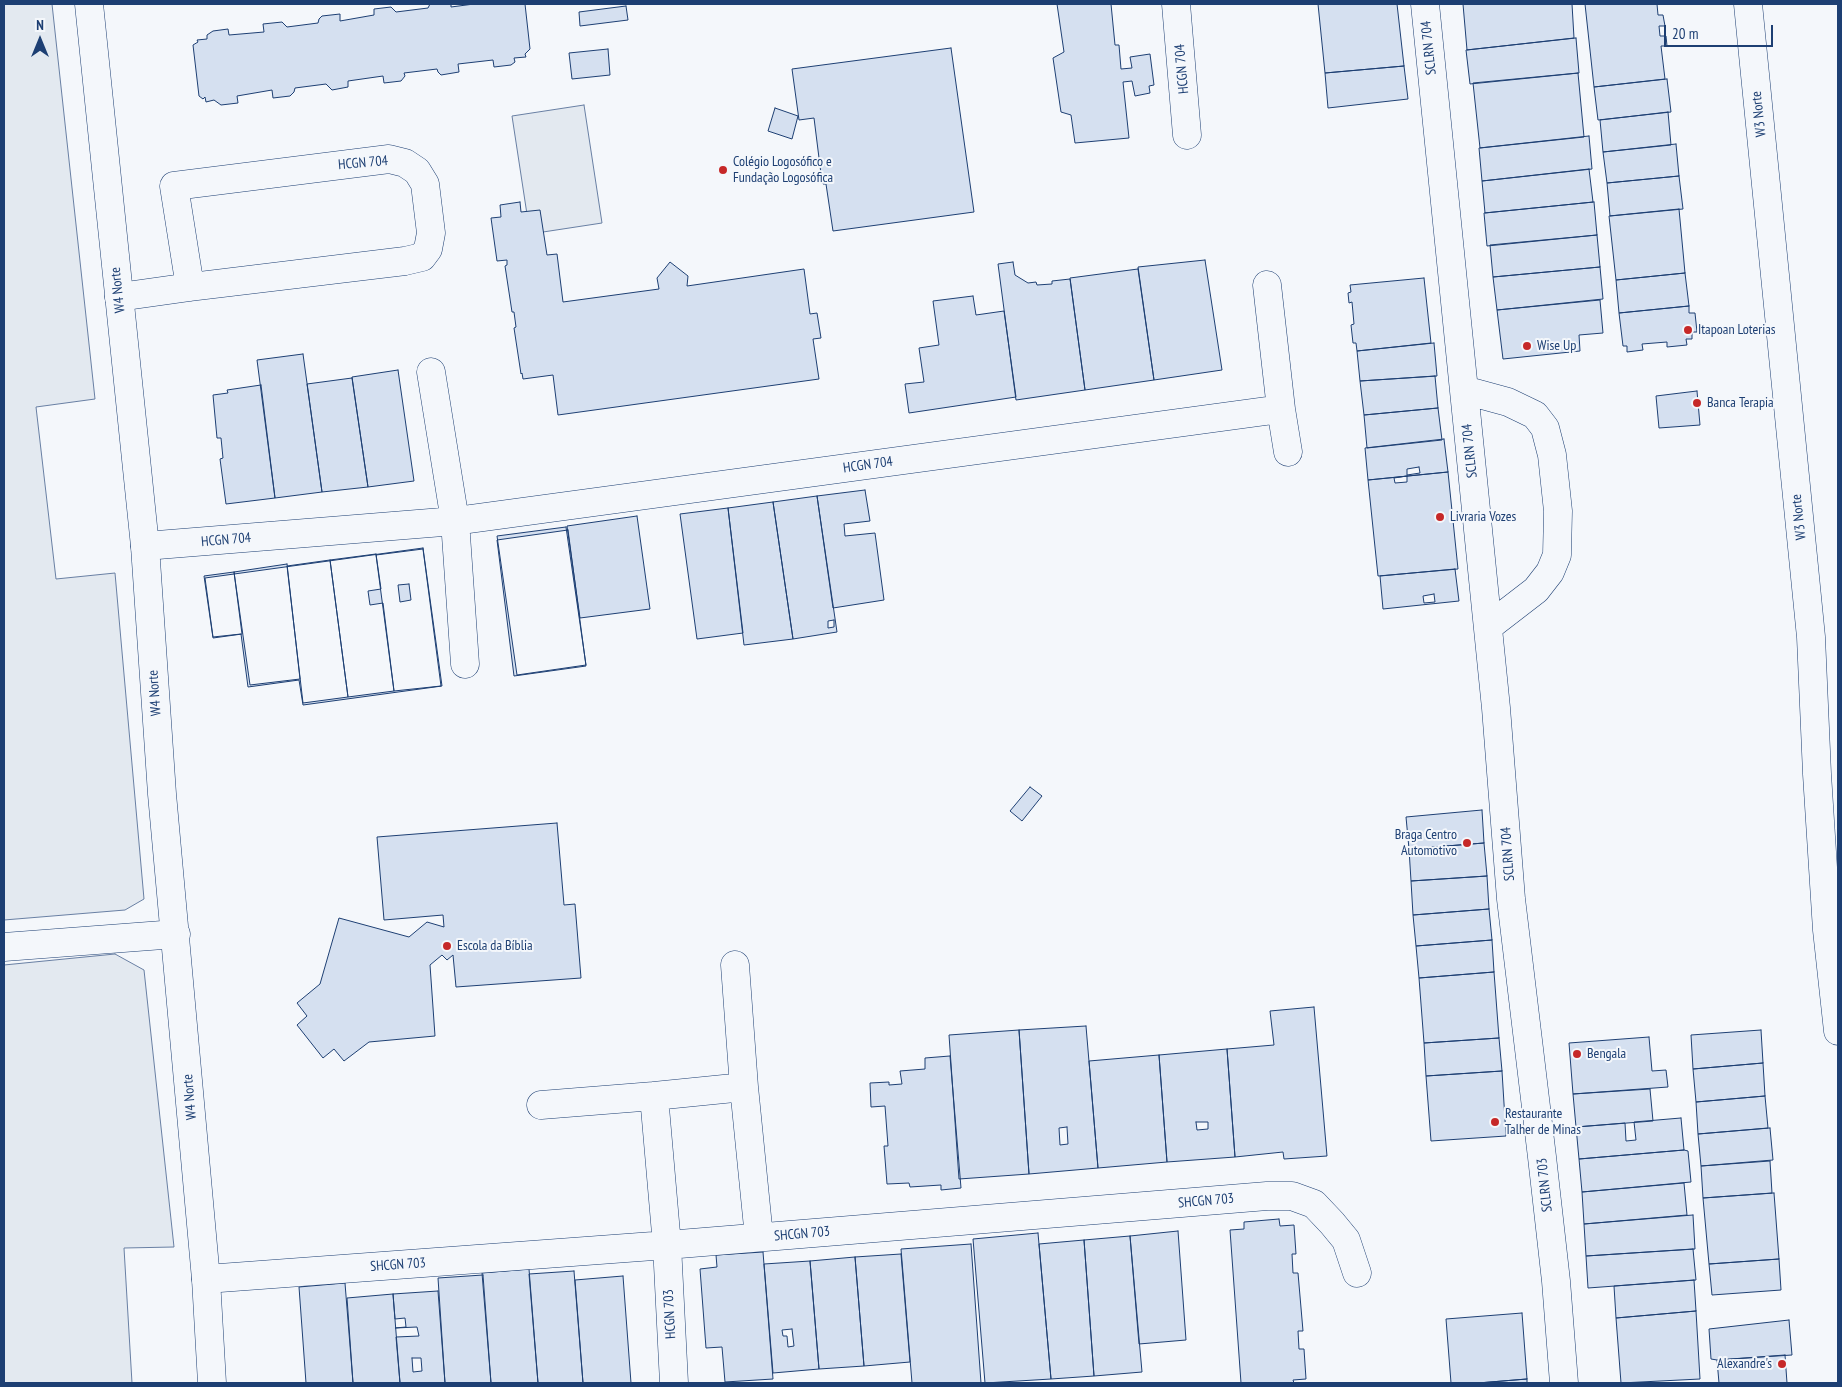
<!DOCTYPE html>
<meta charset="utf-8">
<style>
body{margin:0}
#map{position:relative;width:1842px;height:1387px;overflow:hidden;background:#f4f7fb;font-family:"PT Sans Narrow",sans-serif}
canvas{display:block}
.frame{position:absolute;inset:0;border:5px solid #1d3f73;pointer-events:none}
.north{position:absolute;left:15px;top:15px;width:50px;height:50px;-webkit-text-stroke:4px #f4f7fb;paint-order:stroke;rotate:0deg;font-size:14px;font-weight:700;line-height:20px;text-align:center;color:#1d3f73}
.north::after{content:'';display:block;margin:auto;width:18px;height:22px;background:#1d3f73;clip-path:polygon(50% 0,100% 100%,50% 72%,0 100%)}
.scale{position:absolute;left:1664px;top:25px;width:109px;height:22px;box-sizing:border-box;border:2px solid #1d3f73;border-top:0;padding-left:6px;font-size:15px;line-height:18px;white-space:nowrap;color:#1d3f73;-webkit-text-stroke:4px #f4f7fb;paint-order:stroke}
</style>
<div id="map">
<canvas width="1842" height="1387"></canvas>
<div class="frame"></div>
<div class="north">N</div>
<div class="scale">20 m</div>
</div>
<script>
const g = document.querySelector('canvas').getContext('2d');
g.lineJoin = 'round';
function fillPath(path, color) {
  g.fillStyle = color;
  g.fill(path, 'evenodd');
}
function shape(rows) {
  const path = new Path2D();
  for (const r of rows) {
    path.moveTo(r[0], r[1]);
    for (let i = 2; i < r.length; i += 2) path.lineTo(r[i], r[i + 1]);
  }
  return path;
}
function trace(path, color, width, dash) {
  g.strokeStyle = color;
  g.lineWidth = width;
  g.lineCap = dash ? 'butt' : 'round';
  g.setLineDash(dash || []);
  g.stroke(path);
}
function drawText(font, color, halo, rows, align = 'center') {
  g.font = font + ' "PT Sans Narrow",sans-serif';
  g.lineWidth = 4;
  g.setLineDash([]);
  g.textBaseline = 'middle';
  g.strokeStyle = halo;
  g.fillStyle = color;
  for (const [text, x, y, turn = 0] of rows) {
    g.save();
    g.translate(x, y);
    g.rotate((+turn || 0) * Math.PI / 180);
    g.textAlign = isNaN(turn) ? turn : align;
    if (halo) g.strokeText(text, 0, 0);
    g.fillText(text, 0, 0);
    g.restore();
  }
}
const green = shape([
 [4,4,52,4,95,399,36,407,56,579,115,573,144,899,125,910,4,920,4,4],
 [584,105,602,223,530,234,512,116,584,105],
 [115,954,144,970,174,1247,124,1248,132,1383,4,1383,4,965,115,954]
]);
const building = shape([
 [430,4,451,4,451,7,474,4,525,4,530,49,525,54,526,57,514,58,515,62,511,65,494,67,493,60,458,64,459,72,441,75,438,72,437,69,404,73,405,76,401,81,384,83,383,76,348,81,348,87,332,90,326,84,295,88,294,92,290,96,273,98,272,90,237,96,238,103,221,105,214,100,206,102,205,97,203,99,199,96,193,45,198,42,197,40,207,39,207,35,213,31,228,29,229,35,264,32,263,24,282,22,287,27,318,23,319,19,322,16,340,14,340,21,374,15,374,9,391,7,396,12,428,8,430,4],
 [1057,4,1111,4,1115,45,1119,45,1121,69,1132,68,1130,57,1150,54,1154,85,1149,86,1150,93,1135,96,1132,81,1123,82,1129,138,1075,143,1071,115,1061,112,1053,58,1064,52,1057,4],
 [1318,4,1397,4,1404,66,1325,73,1318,4],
 [1463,4,1572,4,1574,38,1467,50,1463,4],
 [1585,4,1657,4,1658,15,1663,15,1665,26,1659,26,1660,36,1666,36,1667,46,1661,46,1665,79,1594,87,1585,4],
 [626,6,628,20,580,26,579,12,626,6],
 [1576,38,1579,73,1470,84,1466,50,1576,38],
 [951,48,974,212,833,231,826,184,823,184,822,182,814,118,799,120,792,69,951,48],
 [608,49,610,75,572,79,569,53,608,49],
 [1404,66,1408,99,1328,108,1325,73,1404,66],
 [1578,73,1584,137,1480,148,1473,83,1578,73],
 [1667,79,1671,112,1598,120,1594,87,1667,79],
 [775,108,798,116,792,139,768,131,775,108],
 [1668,112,1671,145,1603,152,1600,120,1668,112],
 [1589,136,1592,169,1482,181,1479,148,1589,136],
 [1676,144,1679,176,1607,183,1603,152,1676,144],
 [1589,169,1593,202,1485,213,1482,181,1589,169],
 [1679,176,1683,209,1610,216,1607,183,1679,176],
 [520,202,521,212,540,210,547,255,557,254,563,302,659,289,657,278,670,262,688,276,687,286,804,269,810,314,817,313,821,338,813,339,819,379,558,415,553,375,523,379,522,373,521,374,514,328,516,327,514,312,512,312,505,266,507,265,507,260,497,261,491,218,501,217,500,205,520,202],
 [1594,202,1597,235,1487,246,1484,213,1594,202],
 [1679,209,1685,273,1616,280,1609,216,1679,209],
 [1597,235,1600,267,1493,277,1490,245,1597,235],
 [1205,260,1222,370,1154,380,1138,267,1205,260],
 [1013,262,1015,275,1028,283,1036,282,1037,285,1052,284,1052,281,1070,279,1085,390,1016,400,998,264,1013,262],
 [1600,267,1603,299,1497,310,1493,277,1600,267],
 [1138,269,1154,380,1085,390,1070,278,1138,269],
 [1685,273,1689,306,1619,313,1616,280,1685,273],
 [1424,278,1431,343,1357,351,1356,343,1353,343,1351,325,1354,324,1352,302,1349,303,1348,293,1351,292,1350,285,1424,278],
 [973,296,976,315,1004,311,1016,397,909,413,905,384,924,382,919,348,939,345,933,301,973,296],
 [1600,300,1603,333,1579,335,1580,351,1503,359,1497,310,1600,300],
 [1689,306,1689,313,1695,313,1697,332,1692,332,1692,339,1686,339,1687,345,1667,347,1667,342,1642,344,1643,350,1627,352,1627,346,1623,346,1619,313,1689,306],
 [1434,343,1437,376,1360,381,1357,351,1434,343],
 [303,354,322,492,275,498,257,360,303,354],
 [398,370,414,481,368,487,352,377,398,370],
 [1435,376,1438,408,1364,415,1360,381,1435,376],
 [352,378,368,487,322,492,307,384,352,378],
 [261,385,275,498,226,504,220,459,223,458,221,438,217,438,213,395,228,393,227,390,261,385],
 [1697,391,1700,425,1659,428,1656,396,1697,391],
 [1438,408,1442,440,1367,448,1364,415,1438,408],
 [1444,439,1448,472,1368,480,1365,448,1444,439],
 [1419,467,1420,473,1407,475,1407,469,1419,467],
 [1448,472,1458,569,1378,576,1368,480,1448,472],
 [1407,476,1407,482,1395,483,1394,478,1407,476],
 [865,490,870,521,844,524,845,536,875,533,884,600,833,608,817,496,865,490],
 [817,496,837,632,793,639,773,502,817,496],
 [834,620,834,627,828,628,828,621,834,620],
 [773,502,793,639,744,645,728,508,773,502],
 [728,508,743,633,697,639,680,514,728,508],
 [637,516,650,609,580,618,567,526,637,516],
 [566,527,586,665,517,675,497,536,566,527],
 [568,530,586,666,514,676,497,540,568,530],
 [423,548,442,686,303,705,299,680,248,687,241,634,213,637,205,578,423,548],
 [423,549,441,686,394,691,376,555,423,549],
 [409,584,411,600,400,602,398,585,409,584],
 [376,554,381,589,368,591,370,605,383,603,394,691,348,697,330,560,376,554],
 [330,560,348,697,303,703,287,566,330,560],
 [287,564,300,679,250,685,234,572,287,564],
 [1455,569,1459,601,1383,609,1380,576,1455,569],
 [1434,594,1435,602,1424,603,1423,596,1434,594],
 [234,572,242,634,213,638,204,576,234,572],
 [1030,787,1042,796,1022,821,1010,811,1030,787],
 [1482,810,1484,843,1409,849,1406,817,1482,810],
 [557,823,564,905,575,904,581,978,456,987,453,955,447,960,442,955,430,965,435,1036,369,1042,344,1061,334,1049,323,1058,297,1025,307,1016,297,1003,320,984,339,918,409,937,427,922,444,927,443,915,384,920,377,837,557,823],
 [1484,843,1487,876,1411,881,1409,849,1484,843],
 [1487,876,1489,909,1413,915,1411,881,1487,876],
 [1489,909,1492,940,1416,946,1413,915,1489,909],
 [1492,940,1494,972,1419,978,1416,946,1492,940],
 [1494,972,1499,1038,1424,1043,1419,978,1494,972],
 [1314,1007,1327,1156,1284,1159,1283,1152,1235,1157,1227,1049,1274,1045,1270,1011,1314,1007],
 [1086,1026,1098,1168,1029,1174,1019,1030,1086,1026],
 [1067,1127,1068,1144,1060,1145,1059,1128,1067,1127],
 [1019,1030,1029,1174,959,1179,949,1035,1019,1030],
 [1761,1030,1763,1063,1693,1069,1691,1035,1761,1030],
 [1649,1037,1652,1071,1666,1070,1668,1087,1573,1094,1569,1043,1649,1037],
 [1499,1038,1502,1071,1426,1076,1424,1043,1499,1038],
 [1227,1049,1235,1157,1167,1162,1159,1055,1227,1049],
 [1196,1122,1208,1122,1208,1129,1197,1130,1196,1122],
 [1159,1055,1167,1162,1098,1168,1089,1061,1159,1055],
 [950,1056,961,1188,941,1190,941,1185,910,1187,909,1183,887,1184,884,1146,888,1146,885,1106,871,1107,870,1083,889,1082,889,1085,902,1084,900,1071,925,1069,925,1058,950,1056],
 [1763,1063,1765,1096,1696,1102,1693,1069,1763,1063],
 [1502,1071,1506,1136,1431,1141,1426,1076,1502,1071],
 [1650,1089,1653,1121,1576,1127,1573,1094,1650,1089],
 [1765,1096,1768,1128,1698,1134,1696,1102,1765,1096],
 [1681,1118,1684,1150,1579,1159,1576,1127,1625,1123,1626,1141,1636,1140,1634,1122,1681,1118],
 [1770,1128,1773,1160,1701,1166,1698,1134,1770,1128],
 [1684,1150,1688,1151,1691,1182,1582,1192,1579,1159,1684,1150],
 [1770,1161,1772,1193,1703,1198,1701,1166,1770,1161],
 [1684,1183,1687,1215,1584,1224,1582,1192,1684,1183],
 [1774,1193,1779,1259,1709,1264,1703,1198,1774,1193],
 [1693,1215,1695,1249,1586,1256,1584,1224,1693,1215],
 [1279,1219,1280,1226,1294,1225,1296,1254,1292,1254,1293,1273,1298,1273,1303,1331,1298,1331,1299,1349,1304,1349,1306,1379,1293,1380,1294,1383,1241,1383,1230,1230,1244,1229,1244,1222,1279,1219],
 [1178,1231,1186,1340,1139,1344,1130,1236,1178,1231],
 [1038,1233,1051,1379,985,1383,973,1239,1038,1233],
 [1130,1236,1142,1372,1094,1376,1084,1240,1130,1236],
 [1084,1240,1094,1376,1051,1379,1039,1244,1084,1240],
 [971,1244,981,1383,912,1383,901,1249,971,1244],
 [1693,1249,1696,1280,1588,1288,1586,1256,1693,1249],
 [763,1252,773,1379,725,1382,722,1347,706,1348,700,1269,717,1267,716,1255,763,1252],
 [901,1254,910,1362,864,1366,855,1257,901,1254],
 [855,1257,864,1366,819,1369,810,1261,855,1257],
 [1779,1259,1781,1290,1712,1295,1709,1264,1779,1259],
 [810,1261,819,1369,773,1373,764,1264,810,1261],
 [792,1329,794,1346,788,1347,787,1336,783,1336,782,1330,792,1329],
 [529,1269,538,1383,491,1383,482,1273,529,1269],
 [574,1271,583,1383,538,1383,529,1274,574,1271],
 [483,1275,491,1383,445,1383,438,1278,483,1275],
 [623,1276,631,1383,583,1383,575,1280,623,1276],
 [1694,1280,1696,1311,1616,1318,1614,1286,1694,1280],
 [345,1283,353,1383,306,1383,299,1287,345,1283],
 [438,1291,445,1383,400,1383,396,1337,419,1336,417,1327,395,1328,406,1327,405,1318,395,1319,393,1294,438,1291],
 [412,1358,421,1358,422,1371,413,1372,412,1358],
 [393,1294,400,1383,353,1383,347,1298,393,1294],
 [1696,1311,1700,1379,1621,1383,1616,1318,1696,1311],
 [1522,1313,1527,1379,1478,1383,1451,1383,1446,1319,1522,1313],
 [1789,1320,1792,1355,1717,1360,1711,1359,1709,1329,1789,1320],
 [1785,1355,1787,1383,1719,1383,1717,1360,1785,1355],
 [1527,1379,1527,1383,1478,1383,1527,1379]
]);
const minor = shape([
 [1176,4,1187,135],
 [1425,4,1496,708,1511,899,1542,1157,1556,1281,1564,1383],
 [119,297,190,287,405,261,422,257,428,249,431,233,425,184,417,171,405,163,389,159,174,186,190,287],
 [431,372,455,521,465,664],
 [1464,390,1508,402,1535,415,1545,428,1552,455,1558,511,1557,555,1550,572,1536,590,1488,627],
 [1281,409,1288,452],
 [145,546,455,521,1281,409,1267,285],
 [744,1087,759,1237],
 [541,1105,654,1096],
 [206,1279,667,1245,1267,1196,1292,1196,1314,1204,1332,1223,1346,1240,1357,1273],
 [674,1383,667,1245,654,1096,744,1087,735,965]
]);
const major = shape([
 [89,4,145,546,162,794,206,1279,212,1383],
 [1748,4,1811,637,1817,774,1827,930,1838,1031],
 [4,947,176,934]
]);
const markers = [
 [723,170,5,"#c62828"],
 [1688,330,5,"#c62828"],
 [1527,346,5,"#c62828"],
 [1697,403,5,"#c62828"],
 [1440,517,5,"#c62828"],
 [1467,843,5,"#c62828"],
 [447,946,5,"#c62828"],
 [1577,1054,5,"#c62828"],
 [1495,1122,5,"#c62828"],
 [1782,1364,5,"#c62828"]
];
const streetNames = [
 ["SCLRN 704",1429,48,-96],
 ["HCGN 704",1182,69,-95],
 ["W3 Norte",1759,114,-96],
 ["HCGN 704",363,163,-5],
 ["W4 Norte",118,290,-96],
 ["SCLRN 704",1470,451,-96],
 ["HCGN 704",868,465,-8],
 ["W3 Norte",1799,517,-96],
 ["HCGN 704",226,540,-5],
 ["W4 Norte",155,693,-94],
 ["SCLRN 704",1508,854,-94],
 ["W4 Norte",190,1097,-95],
 ["SCLRN 703",1545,1185,-96],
 ["SHCGN 703",1206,1201,-5],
 ["SHCGN 703",802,1234,-5],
 ["SHCGN 703",398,1265,-4],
 ["HCGN 703",670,1314,-93]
];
const poiNames = [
 ["Colégio Logosófico e",733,162],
 ["Fundação Logosófica",733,178],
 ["Itapoan Loterias",1698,330],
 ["Wise Up",1537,346],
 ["Banca Terapia",1707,403],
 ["Livraria Vozes",1450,517],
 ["Braga Centro",1457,835,"right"],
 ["Automotivo",1457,851,"right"],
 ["Escola da Bíblia",457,946],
 ["Bengala",1587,1054],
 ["Restaurante",1505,1114],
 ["Talher de Minas",1505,1130],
 ["Alexandre's",1772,1364,"right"]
];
fillPath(green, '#e3e9f0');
trace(green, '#687fa3', 1);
fillPath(building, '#d5e0f0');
trace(building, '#1d3f73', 1);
trace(minor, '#1d3f73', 29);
trace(major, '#1d3f73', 29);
trace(minor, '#f4f7fb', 28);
trace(major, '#f4f7fb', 28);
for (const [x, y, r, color] of markers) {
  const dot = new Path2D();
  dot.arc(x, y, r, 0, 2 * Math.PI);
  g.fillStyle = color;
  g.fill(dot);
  trace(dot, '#f4f7fb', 2);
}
drawText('14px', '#1d3f73', '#f4f7fb', streetNames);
drawText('14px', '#1d3f73', '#f4f7fb', poiNames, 'left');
</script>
